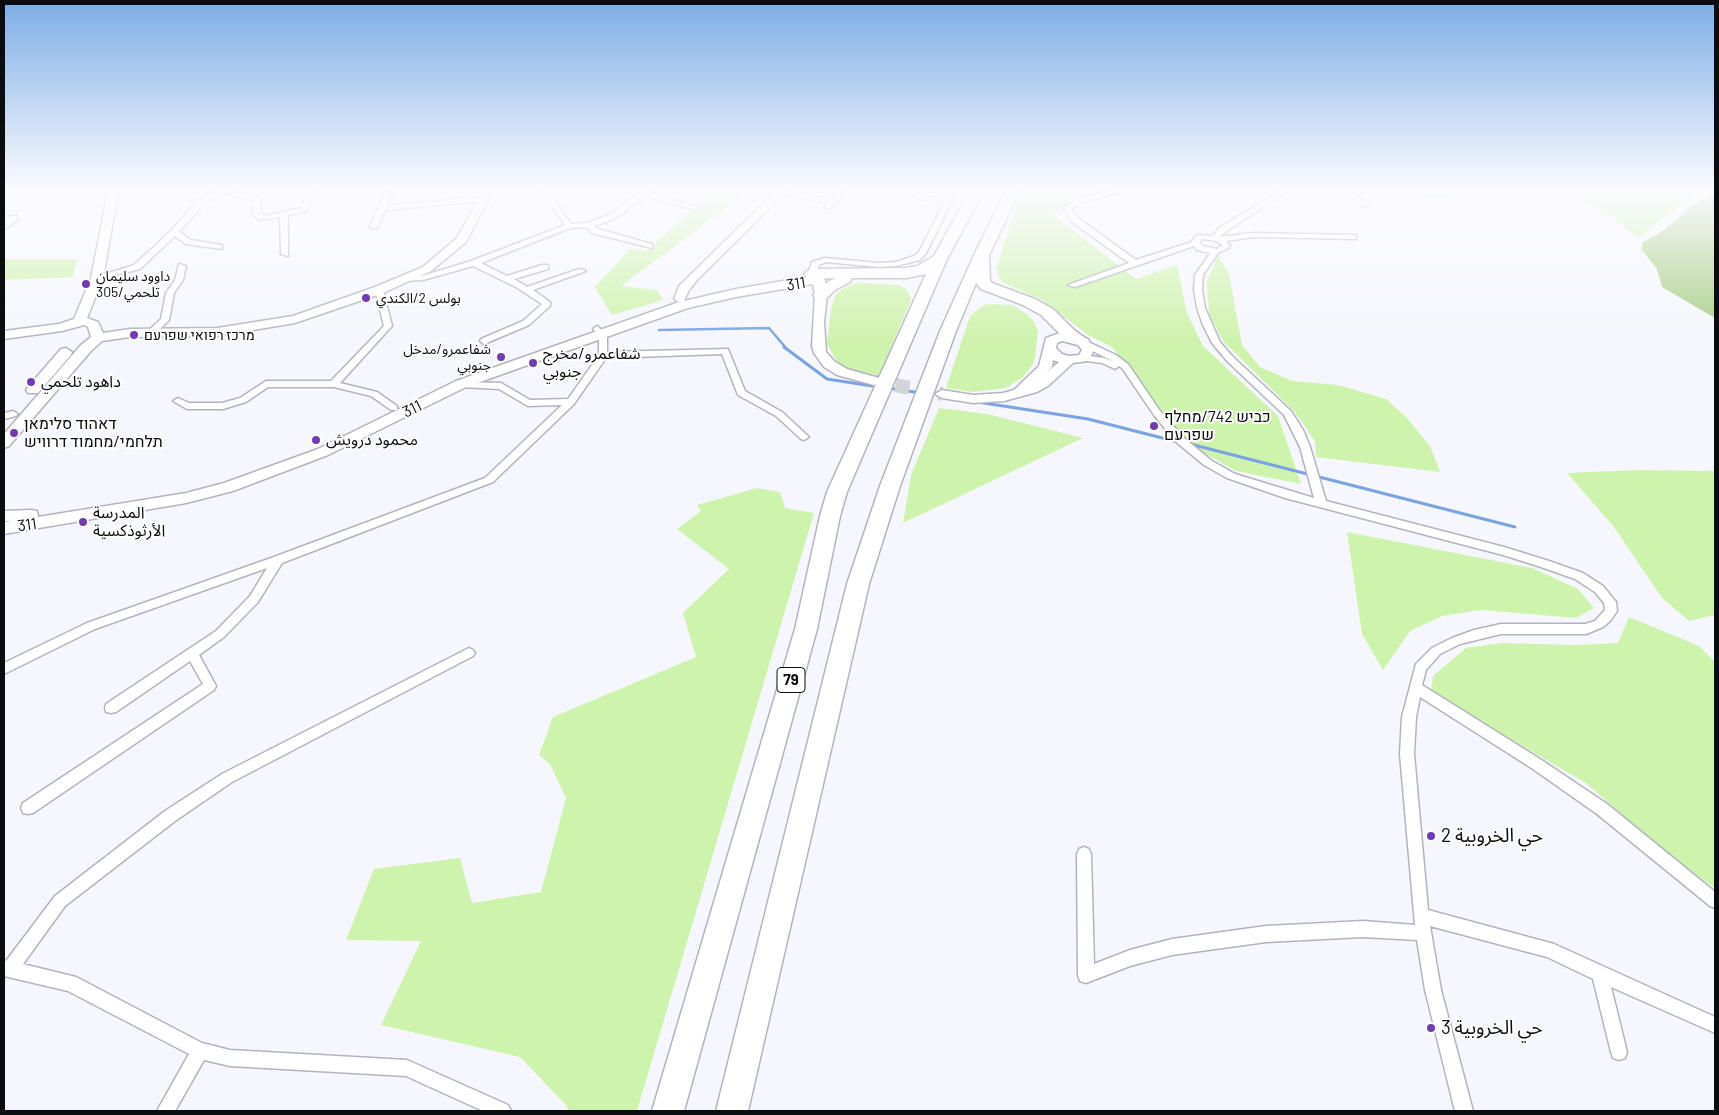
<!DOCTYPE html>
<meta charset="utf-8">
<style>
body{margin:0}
#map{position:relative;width:1719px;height:1115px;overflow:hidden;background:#f6f7fe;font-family:Barlow,sans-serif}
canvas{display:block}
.frame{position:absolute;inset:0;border:5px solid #0b0c0f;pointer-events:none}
</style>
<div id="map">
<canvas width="1719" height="1115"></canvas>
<div class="frame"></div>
</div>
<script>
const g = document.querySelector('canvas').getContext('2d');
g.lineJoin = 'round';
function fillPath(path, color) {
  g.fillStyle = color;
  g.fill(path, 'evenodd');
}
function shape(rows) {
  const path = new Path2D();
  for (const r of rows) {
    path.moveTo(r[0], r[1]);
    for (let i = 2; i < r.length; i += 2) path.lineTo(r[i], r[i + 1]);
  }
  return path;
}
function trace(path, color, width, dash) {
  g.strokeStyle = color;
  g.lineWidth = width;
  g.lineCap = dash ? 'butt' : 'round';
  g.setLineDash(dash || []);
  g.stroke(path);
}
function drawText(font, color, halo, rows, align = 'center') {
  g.font = font + ' Barlow,"Noto Sans Arabic",Heebo,sans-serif';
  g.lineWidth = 4;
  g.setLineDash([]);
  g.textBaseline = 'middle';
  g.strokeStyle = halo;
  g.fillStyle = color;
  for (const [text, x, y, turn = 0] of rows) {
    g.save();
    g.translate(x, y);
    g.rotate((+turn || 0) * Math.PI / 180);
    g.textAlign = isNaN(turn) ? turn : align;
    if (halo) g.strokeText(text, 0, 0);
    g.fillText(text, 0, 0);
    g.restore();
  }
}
const green = shape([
 [718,187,754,187,621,286,657,290,663,300,612,315,595,287,630,249,646,251],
 [1022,187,1097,187,1077,197,1053,215,1136,279,1177,265,1187,313,1203,346,1278,416,1301,484,1236,471,1197,449,1164,420,1129,368,1112,347,1088,335,1042,300,1002,282,996,270],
 [1397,187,1715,187,1715,190,1699,194,1682,204,1638,238,1614,219,1588,202,1573,196,1552,192,1486,195,1432,199,1403,193],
 [1218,255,1229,274,1242,345,1260,367,1292,381,1338,385,1386,399,1406,417,1430,446,1440,472,1316,457,1315,441,1294,411,1223,341,1209,314,1207,282],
 [4,259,77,259,73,277,4,280],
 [859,283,898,285,906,289,909,293,911,300,879,375,859,372,845,367,836,360,827,344,831,309,836,293,850,285],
 [992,304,1012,305,1027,314,1034,322,1038,330,1035,358,1033,364,1023,377,1006,388,973,392,946,388,970,316,984,305],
 [939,408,987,414,1083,438,903,523,911,475],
 [1635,470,1715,471,1715,615,1689,621,1662,598,1614,527,1567,473],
 [757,488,780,492,785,508,814,513,637,1111,569,1111,566,1105,520,1057,381,1025,421,941,346,940,374,869,460,858,472,903,541,892,566,798,550,764,539,755,553,717,696,657,683,613,729,569,677,529,701,511,697,505],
 [1347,532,1532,568,1578,589,1594,608,1576,618,1481,610,1442,616,1410,631,1383,670,1362,634],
 [1629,617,1699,646,1715,662,1715,888,1669,855,1586,783,1431,693,1433,676,1466,648,1501,643,1576,645,1618,643]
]);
const forest = shape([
 [1715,195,1715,318,1662,287,1657,269,1641,249,1643,242,1660,233,1698,201]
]);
const streamFar1 = shape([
 [659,330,769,328,786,348]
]);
const stream = shape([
 [784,347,827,379,879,387],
 [888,388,921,393],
 [977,402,1088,419,1178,442],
 [1190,444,1515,527]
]);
const secondaryTunnel = shape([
 [874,381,942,394]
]);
const street = shape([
 [311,187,318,187,307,211,288,215,288,256,281,254,280,217,260,220,252,214,254,201,226,193,204,204,179,232,191,240,222,245,222,249,186,244,175,236,140,269,97,280,93,278,134,265,172,230,198,200,217,190,226,189,261,198,260,213,264,216,301,208,311,187],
 [538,187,545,187,571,224,588,223,608,215,648,187,656,187,650,192,699,208,695,210,646,196,614,219,594,226,598,229,652,244,652,248,592,233,587,227,570,228,481,263,507,276,542,265,548,265,548,269,514,279,527,287,579,269,586,271,533,290,550,302,550,306,529,325,484,344,480,341,481,339,523,321,542,304,516,287,473,266,423,280,401,281,397,279,401,277,422,276,471,261,565,225,538,187],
 [842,187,849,187,836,204,828,209,824,207,827,203,777,193,781,191,831,199,842,187],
 [952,187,959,187,926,253,920,260,896,266,879,267,826,262,819,265,815,276,808,274,812,262,825,258,879,263,896,262,914,256,919,252,944,203,912,197,916,195,946,199,952,187],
 [1286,187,1294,187,1225,232,1220,237,1253,233,1353,235,1356,235,1356,239,1253,237,1226,241,1230,246,1229,248,1218,253,1203,275,1202,290,1205,308,1220,342,1233,357,1291,411,1303,430,1310,447,1326,501,1504,547,1549,561,1583,573,1603,586,1616,602,1617,611,1611,620,1603,627,1586,634,1501,634,1460,644,1440,654,1426,670,1422,685,1543,761,1607,804,1715,892,1715,908,1710,906,1597,814,1533,769,1420,697,1416,717,1414,754,1428,910,1554,944,1715,1017,1715,1033,1611,987,1627,1052,1625,1058,1619,1060,1613,1058,1611,1052,1593,979,1547,957,1430,926,1441,990,1473,1111,1455,1111,1425,990,1417,940,1363,937,1266,942,1172,955,1130,966,1086,983,1080,981,1078,975,1077,854,1079,849,1084,847,1089,849,1091,854,1094,964,1130,950,1172,939,1266,926,1363,921,1415,925,1400,754,1402,717,1416,664,1432,648,1452,638,1474,630,1501,624,1585,624,1595,621,1605,610,1604,603,1595,592,1575,579,1541,567,1503,555,1285,498,1227,478,1204,465,1175,441,1154,415,1122,368,1119,366,1115,369,1102,363,1080,360,1080,356,1083,355,1104,358,1114,362,1083,346,1083,342,1086,341,1116,355,1128,364,1160,411,1183,437,1212,461,1235,474,1314,498,1300,447,1284,415,1227,361,1212,343,1203,325,1197,308,1194,290,1195,275,1210,253,1197,250,1194,246,1075,287,1068,285,1129,263,1072,222,1063,208,1076,199,1120,188,1120,192,1082,203,1071,209,1078,218,1136,260,1191,242,1197,235,1213,236,1219,228,1286,187],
 [1202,239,1216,241,1222,245,1217,249,1203,246,1199,242,1202,239],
 [1335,187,1343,187,1371,205,1364,207,1335,187],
 [386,191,393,193,387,205,484,197,488,199,484,201,385,210,377,228,371,228,370,226,386,191],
 [14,216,17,216,17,220,4,230,4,224,7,221,4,221,4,217,14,216],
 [179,264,186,266,183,280,174,293,169,320,154,335,148,335,148,331,161,319,166,293,175,280,179,264],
 [376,288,382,288,383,290,392,326,340,383,377,392,397,406,397,410,391,410,371,396,334,387,268,387,246,402,223,409,187,409,173,401,178,398,189,403,222,403,240,398,266,381,331,381,384,326,375,290,376,288],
 [597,326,607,334,607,352,728,349,745,391,782,412,809,437,804,440,801,439,776,416,738,395,722,354,606,358,574,404,493,482,282,563,258,602,224,637,199,655,216,686,214,690,33,813,28,814,23,813,21,808,23,803,203,684,190,661,116,712,111,713,106,712,105,708,106,704,216,631,250,596,267,568,95,629,4,674,4,663,87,623,274,557,485,478,562,405,528,406,499,389,461,387,456,384,458,382,501,383,530,400,568,399,599,355,599,335,593,329,597,326],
 [13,411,18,414,16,416,4,419,4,413,13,411],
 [469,648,473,650,475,653,473,656,232,782,175,821,65,906,23,964,76,977,202,1043,230,1050,407,1060,508,1105,511,1111,483,1111,406,1076,230,1066,204,1060,175,1111,157,1111,189,1054,68,991,4,976,4,960,6,961,55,896,165,811,222,774,469,648]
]);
const secondary = shape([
 [109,187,119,187,103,278,87,318,98,322,103,333,130,329,217,328,293,316,375,287,423,267,457,238,479,199,481,187,491,187,489,199,466,242,431,271,383,293,295,323,217,336,130,337,102,341,91,351,9,446,4,448,4,434,81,345,91,337,88,327,84,325,62,331,4,339,4,331,59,324,74,319,91,278,109,187],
 [780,187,791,187,698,279,689,290,684,301,736,289,818,275,822,277,825,280,827,295,824,322,826,352,834,361,847,369,879,378,881,381,879,384,874,385,837,375,824,367,814,353,812,346,815,295,813,284,736,297,688,308,466,387,328,455,233,491,186,503,4,534,4,522,12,521,4,521,4,511,31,510,37,511,38,517,186,493,224,483,318,449,456,381,679,302,674,299,679,286,780,187],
 [1060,333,1073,334,1088,339,1094,350,1088,361,1073,363,1048,386,1037,392,1004,401,973,403,942,398,935,394,942,390,973,395,1003,393,1014,390,1039,366,1046,338,1060,333],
 [1062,341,1078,345,1082,350,1079,355,1069,356,1062,354,1056,348,1057,343,1062,341],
 [1053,360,1059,362,1046,373,1052,367,1053,360],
 [66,348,72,352,71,355,38,393,28,393,26,390,28,387,61,349,66,348]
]);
const highway = shape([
 [972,187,986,187,947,259,847,492,840,516,817,629,684,1111,652,1111,795,629,820,516,827,492,926,274,907,278,852,278,850,282,835,290,827,298,821,300,815,298,813,295,825,284,835,278,812,279,807,277,804,274,807,271,812,269,907,268,917,266,934,256,972,187],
 [1008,187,1022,187,989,255,990,280,992,283,1035,299,1053,309,1074,330,1088,340,1086,344,1074,344,1062,336,1041,315,1023,305,981,289,976,283,956,331,900,486,869,584,748,1111,716,1111,847,584,880,486,940,331,975,253,1008,187]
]);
const markers = [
 [86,284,5,"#713cb3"],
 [366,298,5,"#713cb3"],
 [134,335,5,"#713cb3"],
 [501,357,5,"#713cb3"],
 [533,363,5,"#713cb3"],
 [31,382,5,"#713cb3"],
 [1154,426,5,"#713cb3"],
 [14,433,5,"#713cb3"],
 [316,440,5,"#713cb3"],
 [83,522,5,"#713cb3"],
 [1431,836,5,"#713cb3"],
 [1431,1028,5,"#713cb3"]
];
const farPoinames = [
 ["داوود سليمان",96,276],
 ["تلحمي/305",96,292],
 ["بولس 2/الكندي",376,298],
 ["מרכז רפואי שפרעם",144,335],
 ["شفاعمرو/مدخل",491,349,"right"],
 ["جنوبي",491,365,"right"]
];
const shields = [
 [791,680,28]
];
const shieldNames = [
 ["79",791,680]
];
const streetNames = [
 ["311",796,284,-9],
 ["311",412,409,-26],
 ["311",27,525,-8]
];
const poiNames = [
 ["شفاعمرو/مخرج",543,354],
 ["جنوبي",543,372],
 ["داهود تلحمي",41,382],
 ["כביש 742/מחלף",1164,417],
 ["שפרעם",1164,435],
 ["דאהוד סלימאן",24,424],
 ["תלחמי/מחמוד דרוויש",24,442],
 ["محمود درويش",326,440],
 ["المدرسة",93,513],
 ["الأرثوذكسية",93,531]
];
const nearPoinames = [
 ["حي الخروبية 2",1441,836],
 ["حي الخروبية 3",1441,1028]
];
fillPath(green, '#cef3ac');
fillPath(forest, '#a8ce86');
trace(streamFar1, '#7aa3e3', 2.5);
trace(stream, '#7aa3e3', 3);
trace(secondaryTunnel, '#d3d4da', 14, [14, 8]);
trace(street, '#b2b3be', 3);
trace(secondary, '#b2b3be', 3);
trace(highway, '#b2b3be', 3);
fillPath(street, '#fff');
fillPath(secondary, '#fff');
fillPath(highway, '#fff');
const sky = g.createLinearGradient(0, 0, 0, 343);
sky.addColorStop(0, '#7cade6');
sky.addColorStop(0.55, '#fbfbff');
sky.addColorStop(1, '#fbfbff00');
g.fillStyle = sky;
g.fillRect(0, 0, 1719, 343);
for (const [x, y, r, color] of markers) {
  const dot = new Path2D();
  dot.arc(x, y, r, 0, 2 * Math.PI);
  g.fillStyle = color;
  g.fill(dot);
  trace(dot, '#fff', 2);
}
drawText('14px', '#0b0c0f', '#fff', farPoinames, 'left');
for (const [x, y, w] of shields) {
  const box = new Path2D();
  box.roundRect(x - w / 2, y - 12.5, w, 25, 4);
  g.fillStyle = '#fff';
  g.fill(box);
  trace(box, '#0b0c0f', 1);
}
drawText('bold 15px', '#0b0c0f', null, shieldNames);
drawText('16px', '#0b0c0f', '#fff', streetNames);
drawText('16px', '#0b0c0f', '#fff', poiNames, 'left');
drawText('19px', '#0b0c0f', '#fff', nearPoinames, 'left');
</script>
